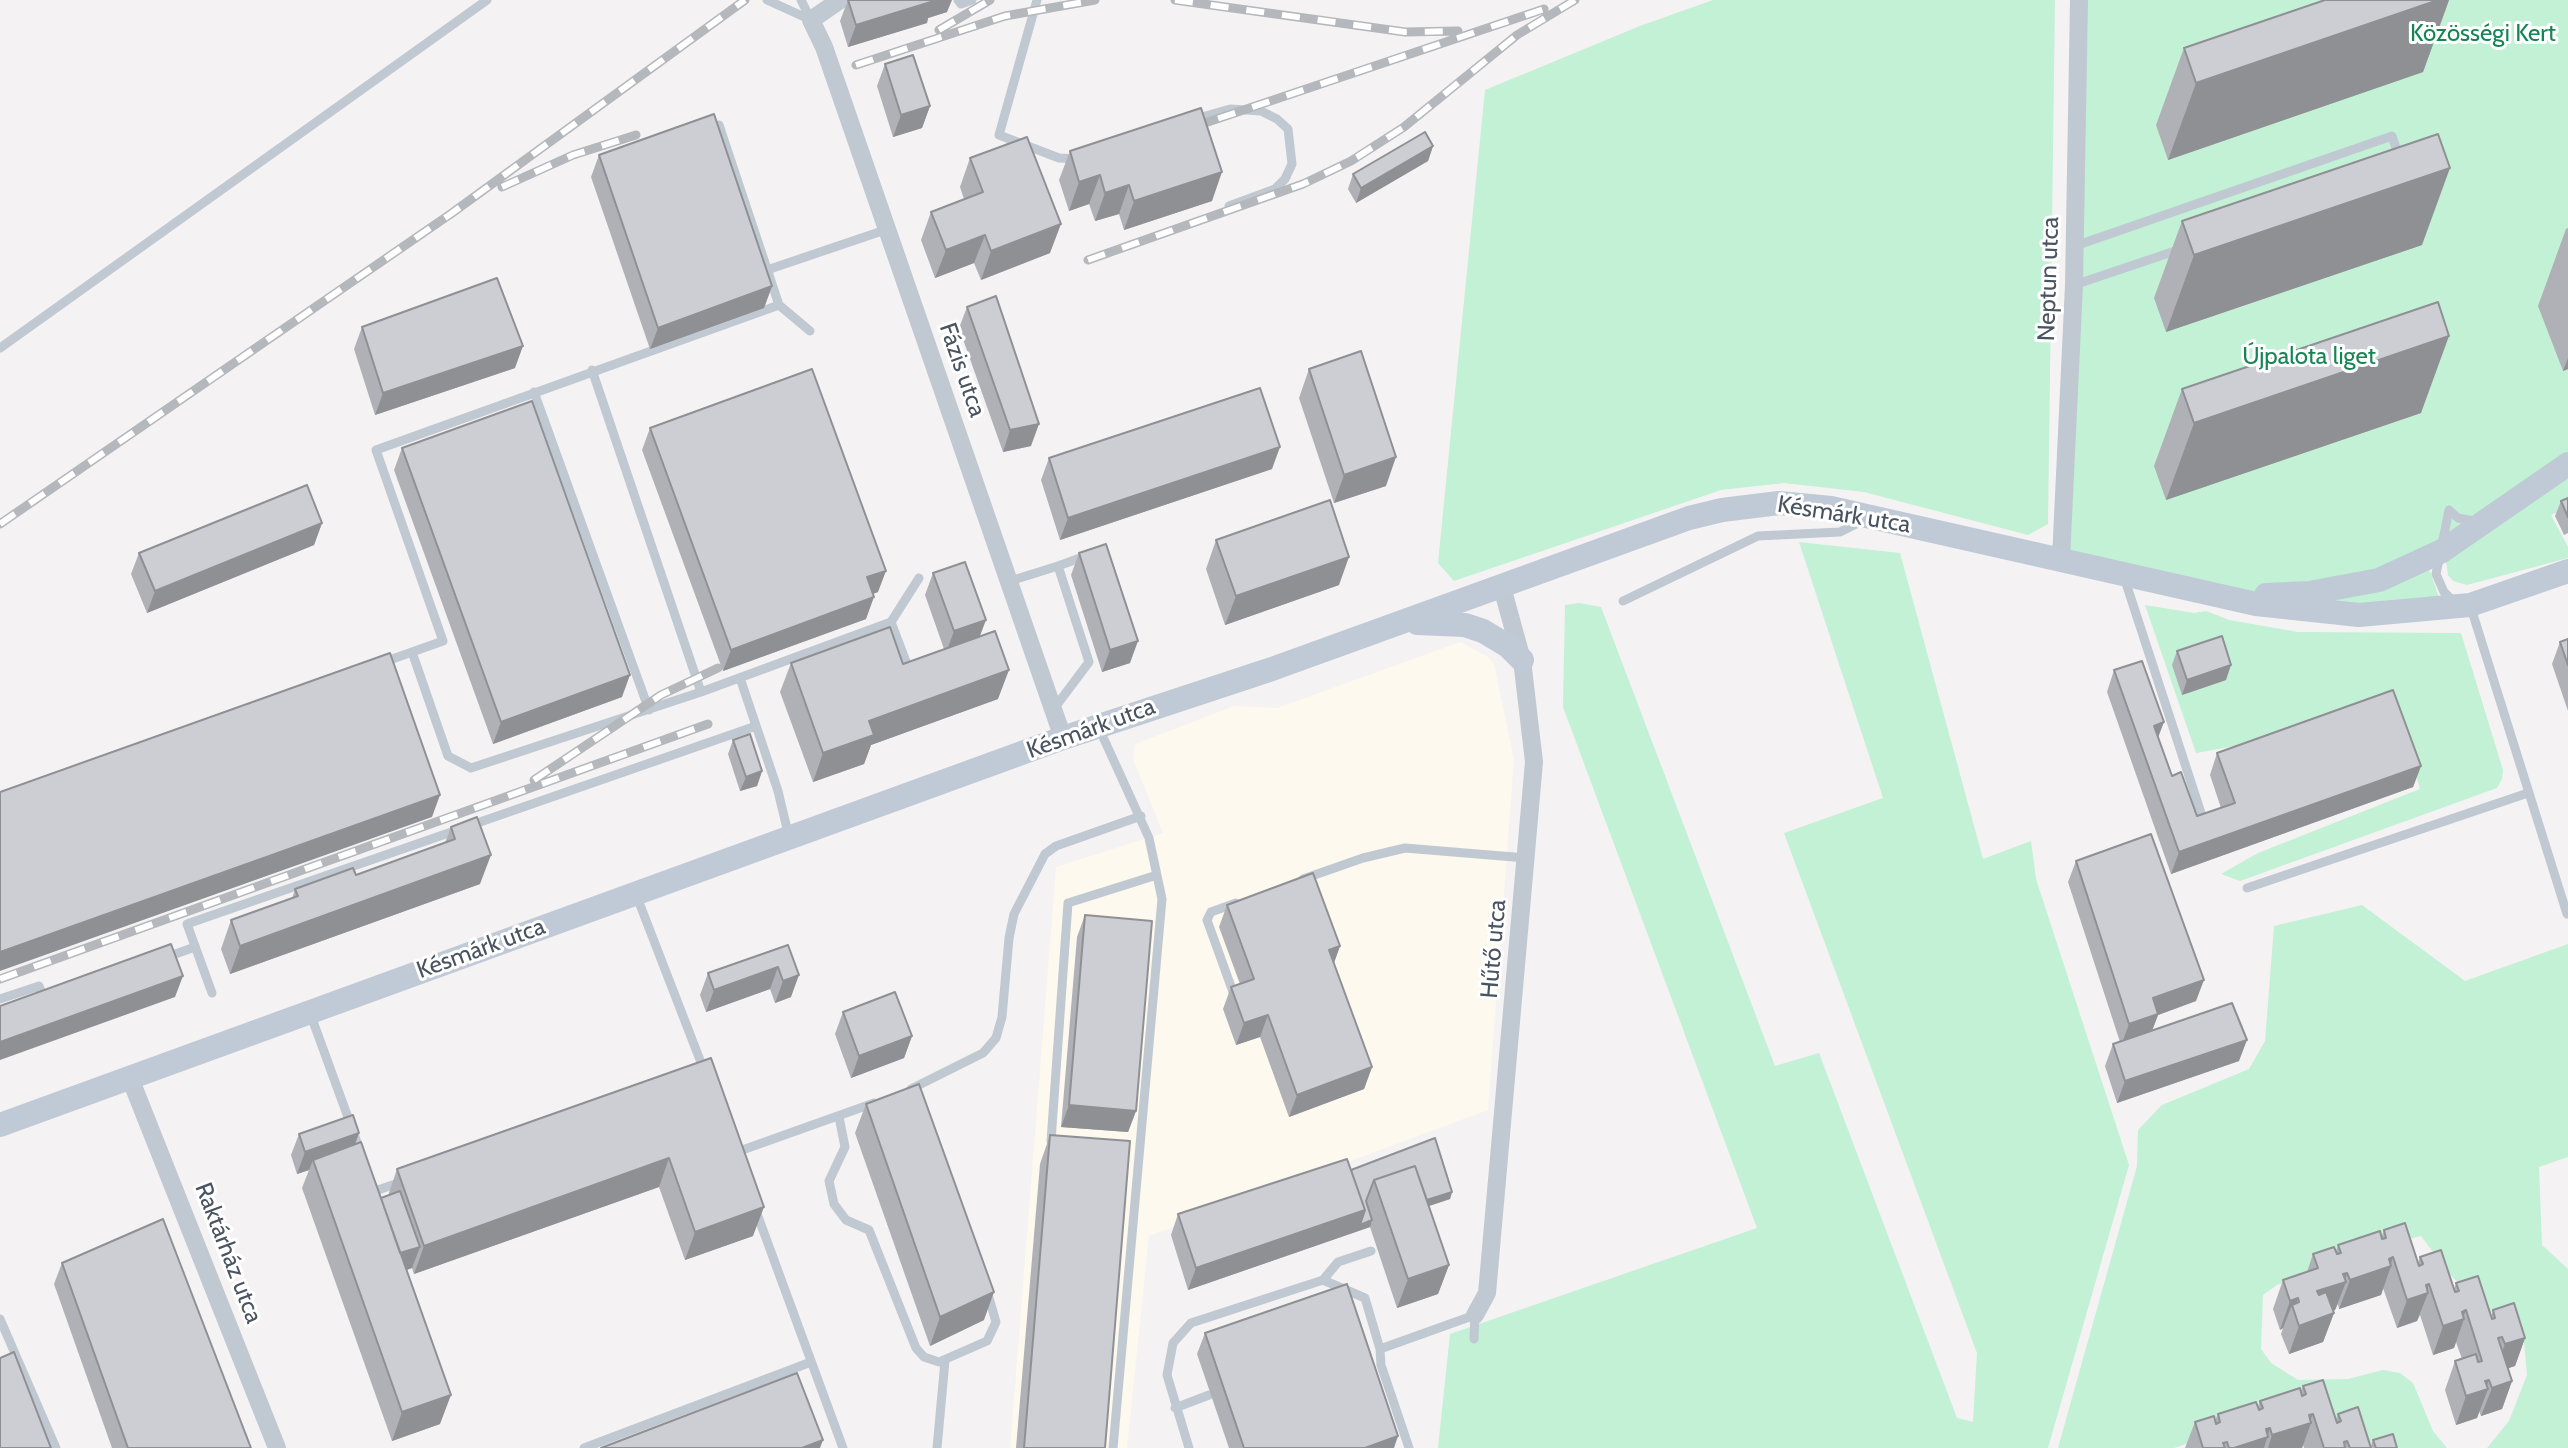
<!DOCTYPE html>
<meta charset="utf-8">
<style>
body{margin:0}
canvas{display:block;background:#f4f2f2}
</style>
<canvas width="2568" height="1448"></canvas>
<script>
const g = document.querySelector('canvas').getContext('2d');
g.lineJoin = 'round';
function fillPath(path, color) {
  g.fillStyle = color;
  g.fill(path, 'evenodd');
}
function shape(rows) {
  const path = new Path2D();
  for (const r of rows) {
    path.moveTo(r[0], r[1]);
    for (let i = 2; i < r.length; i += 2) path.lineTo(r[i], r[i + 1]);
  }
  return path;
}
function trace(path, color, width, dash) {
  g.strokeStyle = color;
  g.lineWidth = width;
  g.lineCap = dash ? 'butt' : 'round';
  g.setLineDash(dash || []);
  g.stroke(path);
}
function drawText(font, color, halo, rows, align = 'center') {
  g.font = font + ' Cabin,sans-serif';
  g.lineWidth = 6;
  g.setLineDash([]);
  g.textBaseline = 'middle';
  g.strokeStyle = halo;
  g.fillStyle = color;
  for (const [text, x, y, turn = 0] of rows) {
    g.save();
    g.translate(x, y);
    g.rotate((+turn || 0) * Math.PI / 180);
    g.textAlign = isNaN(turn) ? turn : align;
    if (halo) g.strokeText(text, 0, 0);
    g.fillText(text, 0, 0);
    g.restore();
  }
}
const commercial = shape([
 [1460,642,1487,656,1494,664,1514,760,1488,1110,1149,1236,1127,1448,1010,1448,1056,867,1163,833,1133,760,1135,744,1234,706,1277,708]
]);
const green = shape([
 [1713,0,2055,0,2048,524,2028,535,1864,492,1784,483,1721,490,1454,581,1438,563,1485,90,1640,26],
 [2079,0,2568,0,2568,294,2539,306,2563,371,2568,369,2568,464,2379,580,2261,595,2061,559],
 [2568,476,2568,507,2551,515,2568,547,2568,558,2467,585,2453,581,2448,575,2446,561],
 [1799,542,1900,553,1983,859,2031,841,2036,879,2129,1165,2048,1448,1438,1448,1450,1334,1757,1228,1563,707,1565,605,1579,603,1601,607,1775,1066,1819,1053,1957,1418,1973,1422,1977,1353,1784,833,1883,798],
 [2429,569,2439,597,2350,606,2323,600,2384,589],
 [2145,605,2194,613,2206,611,2229,620,2298,632,2461,633,2503,770,2502,779,2497,788,2240,881,2221,874,2258,853,2420,789,2396,705,2268,740,2196,753],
 [2362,905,2465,981,2568,944,2568,1157,2539,1167,2542,1245,2568,1269,2568,1448,2487,1448,2509,1421,2527,1375,2524,1342,2450,1275,2421,1236,2365,1250,2277,1285,2263,1295,2261,1349,2271,1363,2298,1380,2348,1379,2383,1370,2400,1373,2413,1383,2433,1431,2447,1448,2359,1448,2331,1433,2323,1398,2174,1448,2058,1448,2137,1166,2138,1130,2162,1105,2249,1069,2265,1041,2274,926]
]);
const lane = shape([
 [767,0,811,20],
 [801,0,811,20],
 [958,0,961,4,972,0],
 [1037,0,999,135,1059,158,1079,159],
 [1195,119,1230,109,1261,111,1277,119,1288,129,1292,164,1285,179,1275,189,1229,206],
 [719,125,779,305,810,331],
 [2075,246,2392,136,2400,160],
 [767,270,888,229],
 [2074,285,2181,249],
 [0,348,487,0],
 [592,370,701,692],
 [534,392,649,710],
 [2449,510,2436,574,2444,592,2455,603],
 [2449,510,2458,518,2474,521],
 [1058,566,1088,555],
 [2124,577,2201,813],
 [1010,581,1058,566,1089,662,1053,710],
 [1623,601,1758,536,1840,532,1862,521],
 [2471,608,2567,914],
 [891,622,910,672],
 [412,652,448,756,471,768,701,692,891,622,919,578],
 [381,663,443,641,376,450,779,305],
 [740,678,778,791,789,837],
 [1098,726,1149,838,1162,899,1113,1448],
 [1303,879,1363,858,1405,848,1526,858],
 [2247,888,2528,793],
 [637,897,705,1073],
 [164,958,195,947],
 [1233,992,1207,920,1211,912,1236,903],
 [212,993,187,924,756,726],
 [0,999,39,986,45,1000],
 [310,1013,361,1153],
 [911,1089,983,1053,996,1038,1002,1017,1009,938,1014,914,1045,854,1056,846,1141,816],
 [839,1117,845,1147,829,1181,834,1204,846,1220,869,1230,916,1348,924,1357,939,1362,987,1341,996,1322,987,1291],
 [1056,1141,1051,1141,1068,903,1157,875],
 [734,1153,874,1103],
 [373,1186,375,1191,401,1182],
 [756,1211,843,1448],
 [1323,1280,1338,1262,1371,1251],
 [0,1319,56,1448],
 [1474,1339,1475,1315],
 [1380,1349,1381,1365,1409,1448],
 [1175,1408,1209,1395],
 [584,1448,811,1362],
 [937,1448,945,1361],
 [1189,1448,1167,1375,1173,1343,1191,1323,1323,1280,1365,1298,1380,1349,1475,1315]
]);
const street = shape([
 [840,0,811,20,824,47,1063,738],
 [2061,559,2074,285,2079,0],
 [130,1078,277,1448],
 [1475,1315,1487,1293,1534,762,1522,660,1502,587]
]);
const secondary = shape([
 [2266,595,2309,593,2379,580,2442,551,2568,464],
 [1417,623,1465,625,1483,631,1508,646,1522,660],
 [0,1125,1063,738,1272,669,1689,518,1722,510,1779,503,1831,508,2256,604,2359,615,2470,605,2568,571]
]);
const rail = shape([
 [1175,0,1405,32,1458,31],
 [939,30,990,0],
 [856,65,1005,16,1095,0],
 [1184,130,1544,9],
 [502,187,573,155,636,135],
 [1088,260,1303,184,1351,161,1404,127,1517,35,1575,0],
 [0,524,452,213,745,0],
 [534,780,661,695,718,668],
 [0,979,708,724]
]);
const wall = shape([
 [848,0,947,12,928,18,927,23,848,47,840,21],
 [2325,0,2449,0,2423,72,2168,160,2156,125,2184,48],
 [885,64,930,106,922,128,893,137,877,86],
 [1433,146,1428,161,1356,203,1348,189,1353,174],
 [1070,151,1212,201,1124,230,1119,214,1095,221,1089,204,1069,211,1059,180],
 [599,155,772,286,764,308,650,349,591,177],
 [970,158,1050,253,981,280,974,263,935,278,921,240,931,212,964,199,960,187],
 [2182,221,2422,245,2166,332,2154,298],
 [2568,228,2568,369,2563,371,2538,306,2566,229],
 [967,307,1031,446,1003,452,959,328],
 [362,327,515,368,375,415,354,349],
 [1309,369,1386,486,1334,503,1299,398],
 [2182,389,2421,413,2166,500,2154,466],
 [650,428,878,592,873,594,866,619,723,671,642,450],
 [402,448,622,697,493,744,394,470],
 [1049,458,1272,469,1060,540,1041,480],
 [2568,498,2568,533,2564,535,2555,516,2561,501],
 [322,523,314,545,147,613,131,574,139,553],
 [1216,540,1339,585,1225,625,1206,569],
 [1079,553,1130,663,1102,672,1071,575],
 [933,573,980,636,998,699,871,745,864,764,813,782,780,692,791,663,903,664,944,649,925,595],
 [2568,639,2568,711,2552,664,2560,642],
 [2177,651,2226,680,2182,695,2172,665],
 [2114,670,2158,738,2172,776,2197,816,2221,808,2210,775,2217,753,2421,766,2413,787,2171,874,2107,692],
 [733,740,762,771,757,786,740,791,728,754],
 [451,827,480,884,230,974,221,949,231,920,292,899,295,889,356,875,445,843],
 [2076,861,2196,1001,2158,1015,2152,1031,2239,1061,2117,1103,2105,1066,2113,1044,2120,1042,2068,882],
 [1227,905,1340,946,1334,963,1372,1067,1364,1089,1289,1117,1260,1037,1236,1045,1223,1009,1231,987,1240,984,1219,927],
 [1085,915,1136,1111,1128,1132,1061,1127,1077,937],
 [788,945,791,997,775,1003,770,989,706,1012,700,995,708,973],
 [843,1012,912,1036,904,1058,851,1078,835,1034],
 [711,1058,753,1236,685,1260,659,1187,414,1274,412,1268,406,1270,440,1424,392,1441,302,1188,309,1170,297,1174,291,1155,299,1134,359,1133,355,1144,381,1198,388,1196,397,1169],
 [866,1104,984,1320,930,1346,855,1133],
 [1050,1135,1105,1448,1016,1448,1040,1164],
 [1351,1170,1452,1192,1450,1199,1429,1206,1449,1265,1438,1294,1397,1308,1370,1227,1188,1290,1171,1235,1178,1214],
 [2384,1230,2418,1263,2420,1257,2454,1289,2456,1283,2491,1316,2493,1310,2525,1338,2515,1366,2508,1368,2512,1381,2502,1409,2481,1416,2479,1411,2477,1418,2456,1425,2445,1390,2455,1361,2462,1359,2456,1342,2454,1348,2433,1355,2420,1315,2417,1321,2397,1328,2383,1288,2381,1295,2339,1309,2338,1304,2335,1310,2333,1311,2334,1313,2323,1342,2289,1354,2281,1334,2283,1328,2280,1330,2273,1309,2283,1280,2307,1272,2313,1254,2336,1252,2338,1245,2382,1236],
 [62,1263,251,1448,112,1448,54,1284],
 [1205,1333,1394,1448,1229,1448,1197,1354],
 [2303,1386,2336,1420,2338,1414,2371,1446,2373,1440,2397,1448,2304,1448,2303,1445,2302,1448,2185,1448,2195,1422,2215,1421,2218,1414,2258,1407,2260,1401,2301,1392]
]);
const shadedWall = shape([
 [933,0,952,0,947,12,928,18,927,23,848,47,856,25],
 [2438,0,2449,0,2423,72,2168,160,2196,83],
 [930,106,922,128,893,137,901,115],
 [1433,146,1428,161,1356,203,1361,188],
 [2450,168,2422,245,2166,332,2194,255],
 [1222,172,1212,201,1124,230,1134,201],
 [1100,175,1089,204,1069,211,1079,182],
 [1129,185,1119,214,1095,221,1105,193],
 [1061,224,1050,253,981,280,991,251],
 [985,235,974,263,935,278,946,250],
 [772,286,764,308,650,349,658,328],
 [2449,336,2421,413,2166,500,2194,423],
 [523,346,515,368,375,415,383,393],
 [2568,358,2568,369,2563,371],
 [1039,424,1031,446,1003,452,1010,430],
 [1280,447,1272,469,1060,540,1068,518],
 [1396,457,1386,486,1334,503,1344,475],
 [322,523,314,545,147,613,155,591],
 [1349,557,1339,585,1225,625,1236,596],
 [886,571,878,592,859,599,867,577],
 [874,597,866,619,723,671,731,650],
 [986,620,978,641,946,653,954,631],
 [1138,641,1130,663,1102,672,1110,650],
 [2231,665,2226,680,2182,695,2187,680],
 [1009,670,998,699,871,745,864,764,813,782,823,753,869,721],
 [630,675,622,697,493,744,501,722],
 [2164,722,2156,743,2154,726],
 [2421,766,2413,787,2171,874,2179,852],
 [762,771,757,786,740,791,746,777],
 [440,795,432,817,0,971,0,952],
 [491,855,480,884,230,974,240,946],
 [1340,946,1332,968,1329,950],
 [778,967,770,989,706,1012,714,990],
 [799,975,791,997,775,1003,783,981],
 [183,976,175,997,0,1060,0,1042],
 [2204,980,2196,1001,2158,1015,2150,1036,2121,1046,2129,1024,2153,998],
 [1268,1015,1260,1037,1236,1045,1244,1023],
 [912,1036,904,1058,851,1078,859,1056],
 [2247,1040,2239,1061,2117,1103,2125,1081],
 [1372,1067,1364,1089,1289,1117,1297,1095],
 [1069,1105,1136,1111,1128,1132,1061,1127],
 [359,1133,351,1155,313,1160,309,1170,297,1174,305,1152],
 [669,1158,659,1187,414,1274,424,1246],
 [1452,1192,1450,1199,1411,1212,1414,1205],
 [764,1207,753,1236,685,1260,695,1232],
 [1365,1210,1372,1220,1370,1227,1188,1290,1196,1268],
 [420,1247,412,1268,388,1277,396,1255],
 [2393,1257,2390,1267,2391,1266,2381,1295,2339,1309,2350,1280],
 [1449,1265,1438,1294,1397,1308,1408,1279],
 [2347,1273,2344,1282,2346,1282,2335,1310,2307,1320,2317,1291],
 [2429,1284,2426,1293,2428,1293,2417,1321,2397,1328,2407,1300,2426,1285],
 [994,1292,984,1320,930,1346,940,1317],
 [2298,1298,2294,1310,2292,1305,2283,1328,2280,1330,2290,1301],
 [2466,1310,2462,1320,2464,1319,2454,1348,2433,1355,2443,1326,2462,1312],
 [2334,1313,2323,1342,2289,1354,2299,1326],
 [2525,1338,2515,1366,2494,1373,2505,1344],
 [2489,1380,2485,1390,2488,1389,2477,1418,2456,1425,2466,1396,2485,1381],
 [2512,1381,2502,1409,2481,1416,2492,1388],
 [451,1395,440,1424,392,1441,402,1412],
 [2313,1414,2309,1423,2311,1423,2302,1448,2268,1448,2272,1435],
 [2270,1428,2264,1448,2234,1448,2266,1429],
 [1398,1436,1394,1448,1365,1448],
 [823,1440,820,1448,802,1448]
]);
const building = shape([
 [848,0,934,0,934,1,856,25,848,0],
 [2325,0,2438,0,2196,83,2184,48,2325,0],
 [913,55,930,106,901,115,885,64,913,55],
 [1201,108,1222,172,1134,201,1129,185,1105,193,1100,175,1079,182,1070,151,1201,108],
 [714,114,772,286,658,328,599,155,714,114],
 [1425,132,1433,146,1361,188,1353,174,1425,132],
 [2438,134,2450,168,2194,255,2182,221,2438,134],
 [1027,137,1061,224,991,251,985,235,946,250,931,212,983,192,970,158,1027,137],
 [497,278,523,346,383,393,362,327,497,278],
 [996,296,1039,424,1010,430,967,307,996,296],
 [2438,302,2449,336,2194,423,2182,389,2438,302],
 [1361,351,1396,457,1344,475,1309,369,1361,351],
 [812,369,886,571,867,577,874,597,731,650,650,428,812,369],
 [1260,388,1280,447,1068,518,1049,458,1260,388],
 [532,401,630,675,501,722,402,448,532,401],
 [307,485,322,523,155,591,139,553,307,485],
 [2568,498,2568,517,2561,501,2568,498],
 [1330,500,1349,557,1236,596,1216,540,1330,500],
 [1106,544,1138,641,1110,650,1079,553,1106,544],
 [965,562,986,620,954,631,933,573,965,562],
 [890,627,903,664,995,631,1009,670,869,721,874,735,823,753,791,663,890,627],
 [2222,636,2231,665,2187,680,2177,651,2222,636],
 [2568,639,2568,665,2560,642,2568,639],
 [390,653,440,795,0,952,0,792,390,653],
 [2142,661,2164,722,2154,726,2172,776,2181,772,2197,816,2235,803,2217,753,2393,690,2421,766,2179,852,2114,670,2142,661],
 [750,734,762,771,746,777,733,740,750,734],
 [477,817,491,855,240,946,231,920,298,896,295,889,353,868,356,875,455,839,451,827,477,817],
 [2151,834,2204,980,2153,998,2158,1014,2129,1024,2076,861,2151,834],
 [1313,873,1340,946,1329,950,1372,1067,1297,1095,1268,1015,1244,1023,1231,987,1254,979,1227,905,1313,873],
 [1085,915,1152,921,1136,1111,1069,1105,1085,915],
 [171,944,183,976,0,1042,0,1006,171,944],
 [788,945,799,975,783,981,778,967,714,990,708,973,788,945],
 [895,992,912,1036,859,1056,843,1012,895,992],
 [2232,1003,2247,1040,2125,1081,2113,1044,2232,1003],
 [711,1058,764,1207,695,1232,669,1158,424,1246,397,1169,711,1058],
 [919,1084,994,1292,940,1317,866,1104,919,1084],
 [353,1115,359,1133,305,1152,299,1134,353,1115],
 [1050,1135,1130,1141,1105,1448,1024,1448,1050,1135],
 [1435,1138,1452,1192,1427,1200,1415,1166,1374,1180,1366,1201,1372,1220,1360,1225,1365,1210,1351,1170,1435,1138],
 [361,1142,451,1395,402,1412,313,1160,361,1142],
 [1347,1159,1365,1210,1196,1268,1178,1214,1347,1159],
 [1415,1166,1449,1265,1408,1279,1374,1180,1415,1166],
 [400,1191,420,1247,400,1253,381,1198,400,1191],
 [163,1219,251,1448,128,1448,62,1263,163,1219],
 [2405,1223,2419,1266,2423,1264,2420,1257,2441,1250,2455,1292,2459,1291,2456,1283,2478,1276,2492,1319,2495,1318,2493,1310,2514,1303,2525,1338,2505,1344,2502,1337,2498,1338,2512,1381,2492,1388,2489,1380,2485,1381,2488,1389,2466,1396,2455,1361,2476,1354,2478,1362,2482,1361,2466,1310,2462,1312,2464,1319,2443,1326,2429,1284,2426,1285,2428,1293,2407,1300,2393,1257,2389,1259,2391,1266,2350,1280,2347,1273,2343,1274,2346,1282,2317,1291,2319,1295,2326,1292,2334,1313,2299,1326,2292,1305,2299,1302,2298,1298,2290,1301,2283,1280,2318,1268,2313,1254,2334,1247,2337,1254,2341,1253,2338,1245,2380,1231,2382,1239,2386,1238,2384,1230,2405,1223],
 [1347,1284,1398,1436,1365,1448,1244,1448,1205,1333,1347,1284],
 [14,1352,51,1448,0,1448,0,1358,14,1352],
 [797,1373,823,1440,802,1448,601,1448,797,1373],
 [2323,1380,2337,1423,2341,1421,2338,1414,2358,1407,2371,1448,2350,1448,2347,1441,2344,1442,2345,1448,2324,1448,2313,1414,2309,1415,2311,1423,2272,1435,2270,1428,2266,1429,2268,1437,2234,1448,2229,1448,2227,1442,2223,1443,2225,1448,2203,1448,2195,1422,2214,1416,2216,1424,2220,1422,2218,1414,2256,1402,2259,1410,2263,1408,2260,1401,2300,1388,2302,1396,2306,1394,2303,1386,2323,1380],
 [2393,1434,2397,1448,2376,1448,2373,1440,2393,1434]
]);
const parkNames = [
 ["Közösségi Kert",2483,34],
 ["Újpalota liget",2309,357]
];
const streetNames = [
 ["Neptun utca",2049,279,-88],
 ["Fázis utca",962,370,71],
 ["Késmárk utca",1844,515,9],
 ["Késmárk utca",1091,729,-20],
 ["Késmárk utca",481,949,-20],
 ["Hűtő utca",1494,949,-85],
 ["Raktárház utca",228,1253,69]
];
fillPath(commercial, '#fdf9ee');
fillPath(green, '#c2f1d6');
trace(lane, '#c0c9d1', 9);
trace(street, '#c0c9d1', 18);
trace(secondary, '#c0cad6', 24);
trace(rail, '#b4b7bc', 9);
trace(rail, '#fff', 6, [18]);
fillPath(wall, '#afb1b6');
fillPath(shadedWall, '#8f9094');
fillPath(building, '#ccced4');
trace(building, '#8f9094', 2);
drawText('24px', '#168553', '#fff', parkNames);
drawText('24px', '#495460', '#fff', streetNames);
</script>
